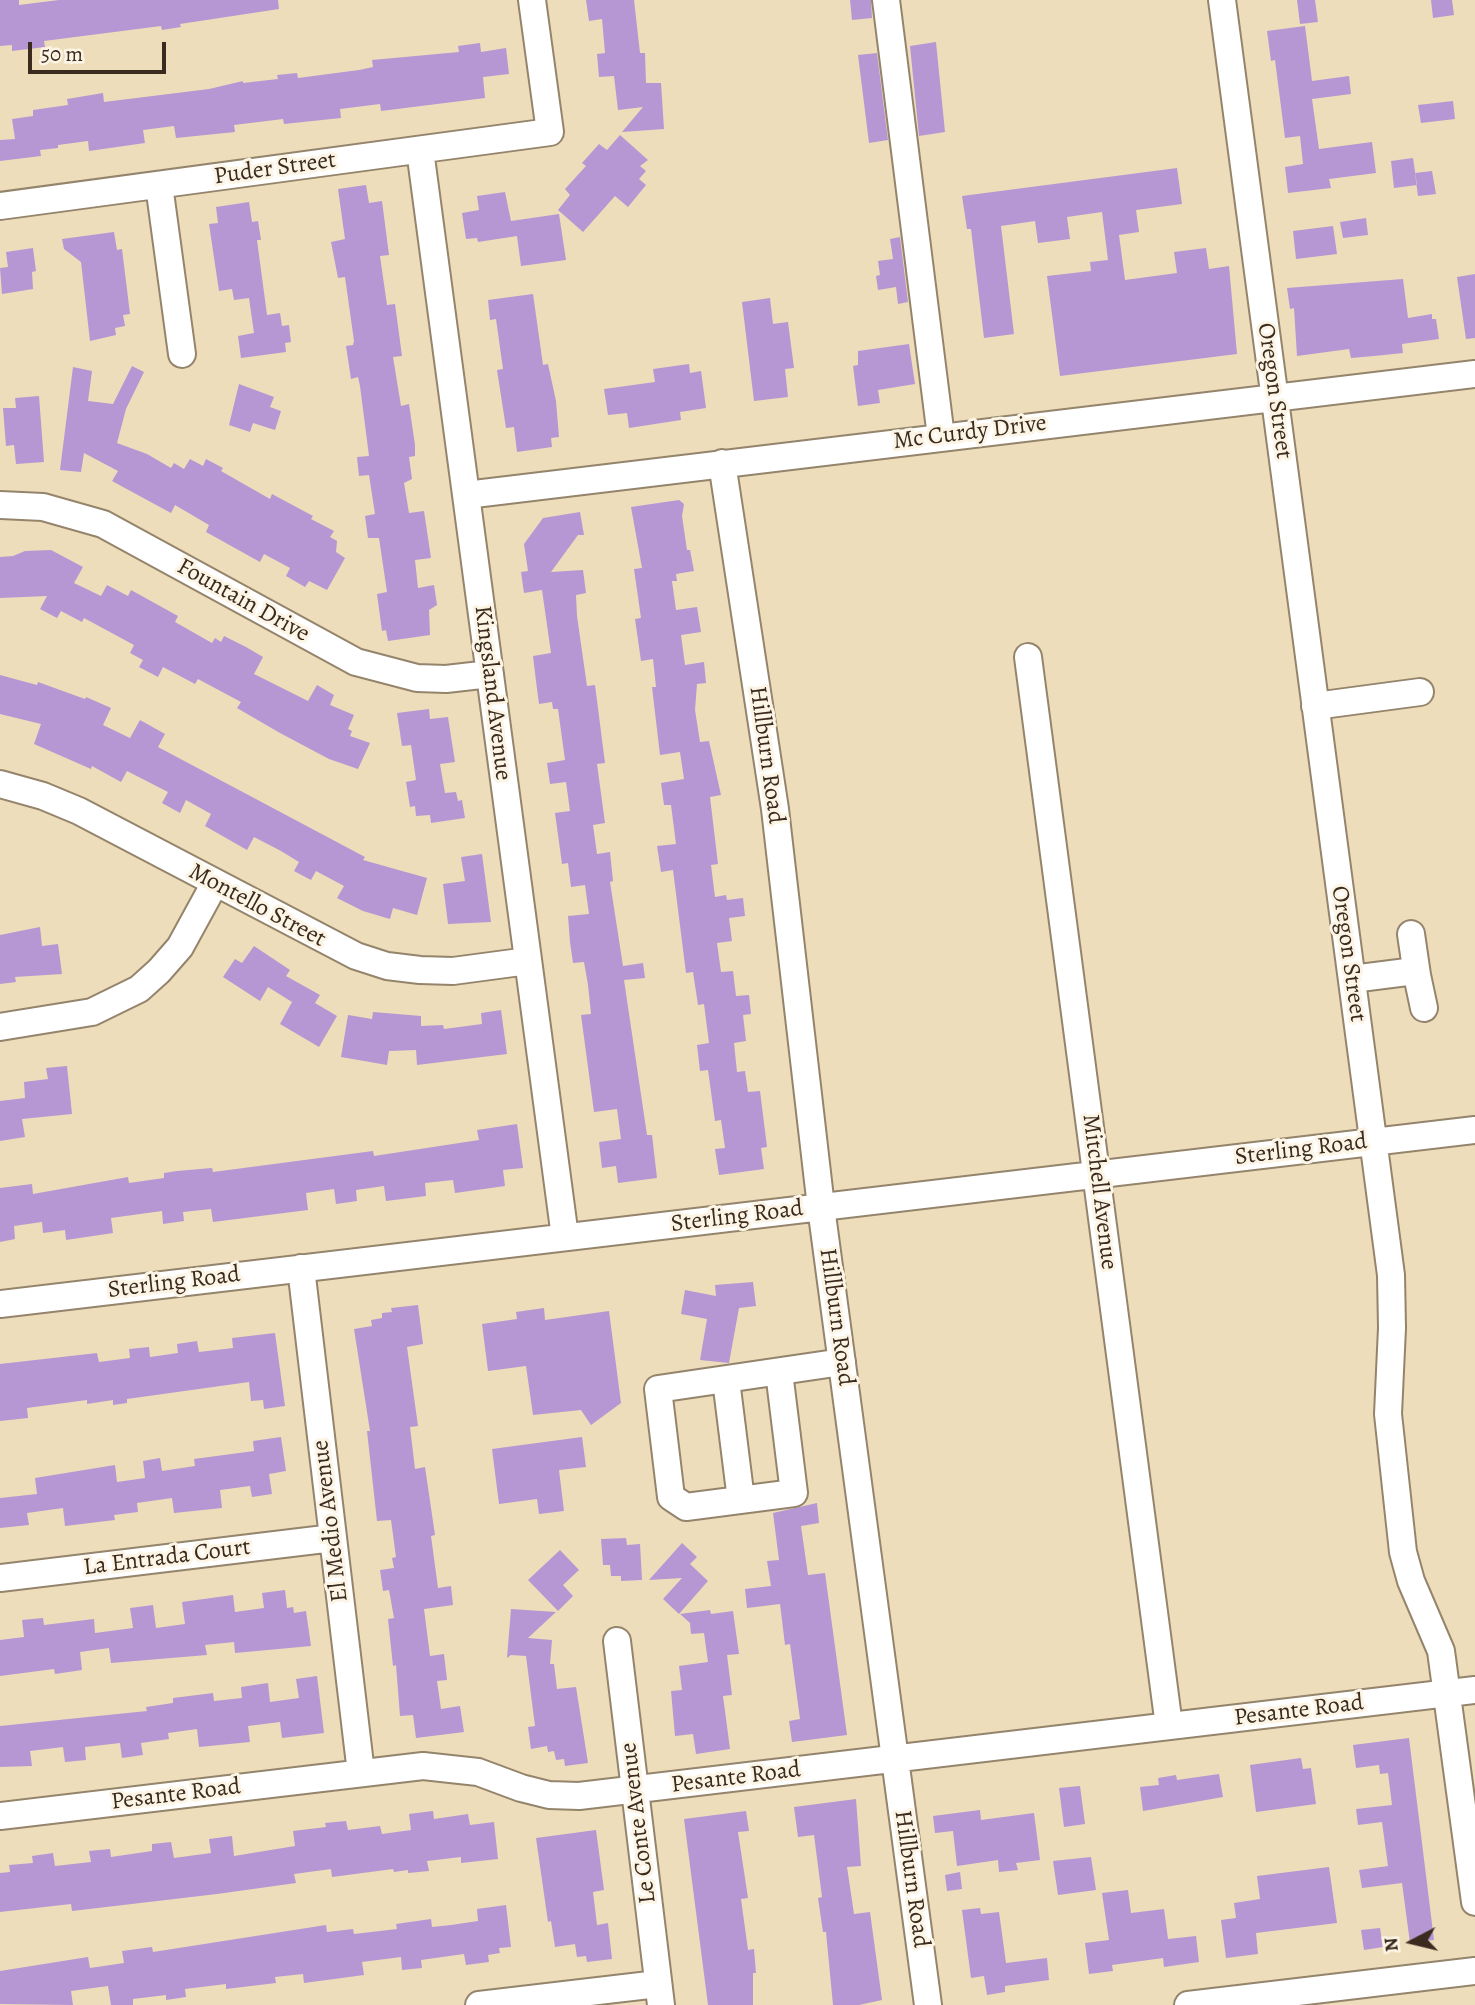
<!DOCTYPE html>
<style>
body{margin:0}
#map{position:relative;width:1475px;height:2005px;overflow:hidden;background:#edddba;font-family:Alegreya,serif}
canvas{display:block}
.north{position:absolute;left:1377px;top:1907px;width:70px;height:70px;-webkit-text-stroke:5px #fcf5e5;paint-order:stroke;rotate:263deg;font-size:19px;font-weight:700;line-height:28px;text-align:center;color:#3b2a1e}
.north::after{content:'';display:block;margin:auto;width:24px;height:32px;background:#3b2a1e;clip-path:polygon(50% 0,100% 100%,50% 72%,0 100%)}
.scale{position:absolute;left:28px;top:42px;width:138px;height:32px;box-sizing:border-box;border:4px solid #3b2a1e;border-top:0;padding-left:9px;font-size:21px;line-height:24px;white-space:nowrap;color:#3b2a1e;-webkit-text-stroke:5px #fcf5e5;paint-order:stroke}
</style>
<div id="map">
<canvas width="1475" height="2005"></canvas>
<div class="north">N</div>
<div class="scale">50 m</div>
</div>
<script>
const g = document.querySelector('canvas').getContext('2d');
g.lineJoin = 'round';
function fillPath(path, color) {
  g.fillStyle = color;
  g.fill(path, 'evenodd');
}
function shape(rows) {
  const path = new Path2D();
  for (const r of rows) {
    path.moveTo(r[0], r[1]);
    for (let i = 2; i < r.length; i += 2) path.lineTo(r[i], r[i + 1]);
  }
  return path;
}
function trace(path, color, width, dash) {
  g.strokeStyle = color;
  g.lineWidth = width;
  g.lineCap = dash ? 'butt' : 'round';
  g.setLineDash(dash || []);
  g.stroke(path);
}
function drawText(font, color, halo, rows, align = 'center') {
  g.font = font + ' Alegreya,serif';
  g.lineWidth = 6;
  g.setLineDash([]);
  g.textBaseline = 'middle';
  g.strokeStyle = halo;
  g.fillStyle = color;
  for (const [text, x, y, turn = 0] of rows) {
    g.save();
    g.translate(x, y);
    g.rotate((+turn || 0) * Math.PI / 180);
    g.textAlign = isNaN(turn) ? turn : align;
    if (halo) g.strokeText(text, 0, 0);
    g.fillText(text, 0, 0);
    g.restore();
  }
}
const building = shape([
 [0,0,19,0,19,5,59,0,278,0,279,9,180,24,181,27,162,30,161,26,44,41,45,47,12,51,12,45,0,46],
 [586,0,634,0,640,53,645,53,646,83,661,83,664,129,622,132,643,107,618,110,614,76,599,77,597,54,605,53,602,19,589,21],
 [850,0,871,0,872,18,852,20],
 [1297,0,1315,0,1318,22,1300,24],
 [1431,0,1452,0,1454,15,1433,18],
 [1305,26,1312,81,1349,76,1351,94,1312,99,1319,149,1372,142,1376,173,1329,179,1331,188,1288,193,1285,167,1303,164,1300,136,1285,138,1275,60,1271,61,1267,31],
 [936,42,945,132,919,136,910,46],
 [480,43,481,52,506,48,509,74,483,77,485,98,381,111,380,104,340,109,341,118,284,124,283,119,234,125,235,132,176,138,174,126,143,130,145,143,89,151,88,141,58,145,58,148,40,150,41,156,0,161,0,140,15,139,12,119,33,116,33,110,68,105,67,99,103,93,104,102,209,89,243,81,243,83,278,79,277,75,297,73,298,78,359,70,373,67,372,60,459,52,458,46],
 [877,53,888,140,869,143,858,55],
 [1453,101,1455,119,1421,123,1418,105],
 [620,135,648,160,640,166,646,171,639,179,646,185,628,207,615,196,583,232,558,210,570,195,565,189,586,166,582,163,599,144,607,150],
 [1413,158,1417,185,1394,188,1391,161],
 [1177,168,1182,204,1136,210,1139,232,1119,235,1125,280,1177,273,1174,252,1206,248,1209,269,1229,266,1237,354,1060,376,1047,276,1091,271,1090,262,1108,260,1102,212,1067,217,1070,239,1038,243,1035,221,1001,226,1014,334,984,338,971,229,967,229,962,196],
 [1432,171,1436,194,1418,196,1415,173],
 [366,185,369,203,382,201,389,255,380,256,387,305,395,304,402,356,393,357,401,406,409,404,415,445,415,456,409,457,412,479,404,483,409,513,424,511,431,558,415,560,418,588,434,585,437,605,429,610,430,635,388,641,386,630,382,631,377,594,387,592,379,538,368,538,365,516,375,514,369,475,359,476,357,457,369,456,360,386,358,377,351,379,346,346,353,345,354,341,345,277,338,278,331,242,345,239,338,189],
 [505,192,511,221,559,214,566,260,521,266,517,236,478,242,477,238,466,239,462,213,479,210,477,196],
 [249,202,252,222,258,221,261,240,257,240,267,315,280,313,282,326,289,325,291,342,285,343,286,352,241,358,238,336,254,333,249,298,234,300,232,289,219,291,209,224,218,223,216,207],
 [1366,218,1368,235,1343,238,1340,222],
 [1333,226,1337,254,1296,259,1293,231],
 [114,232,117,250,122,249,130,314,123,315,125,326,115,328,116,335,90,341,81,262,64,249,62,239],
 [900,237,908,302,898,304,896,287,878,290,876,276,880,275,878,261,893,259,890,239],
 [33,248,36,271,32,272,33,289,2,294,0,268,8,267,6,252],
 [1475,274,1475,338,1466,339,1457,277],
 [1403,279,1408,318,1432,314,1432,319,1436,319,1439,339,1402,344,1403,353,1374,356,1351,358,1349,349,1297,356,1294,308,1290,309,1287,288],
 [533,294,543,365,548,364,556,401,559,437,551,438,552,447,517,452,514,427,506,428,497,370,503,369,496,319,490,320,488,300],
 [770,298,773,324,788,322,794,368,785,369,788,397,754,401,742,302],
 [909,344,915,384,878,390,880,403,858,406,853,366,858,365,858,351],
 [689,364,690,373,701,371,706,408,680,412,681,420,629,428,627,413,608,415,604,389,655,382,653,369],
 [132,366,144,372,126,409,117,443,147,454,171,468,174,463,184,469,190,459,203,466,206,459,223,468,221,471,270,499,272,494,313,516,311,519,334,531,330,537,337,541,336,552,345,558,327,590,309,581,305,587,286,576,290,568,264,554,260,562,206,532,209,525,175,505,171,513,112,481,118,471,84,453,81,472,60,470,73,367,92,371,88,401,113,404],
 [239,384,274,397,270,407,281,411,275,430,253,423,250,432,229,425],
 [39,396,44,462,16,464,14,445,6,446,3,408,16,408,15,398],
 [679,500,684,504,682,516,687,550,690,550,694,571,676,574,677,581,672,581,676,610,697,607,701,632,681,635,685,665,704,662,706,683,697,684,695,710,700,742,709,741,721,795,710,797,718,864,711,865,715,897,726,895,727,900,743,898,745,916,729,918,732,941,717,943,721,972,733,971,736,996,749,995,751,1014,743,1015,746,1041,734,1043,737,1072,745,1071,748,1092,760,1091,767,1147,761,1148,764,1169,719,1175,715,1149,725,1148,721,1120,715,1121,708,1070,700,1071,697,1045,709,1043,704,1004,698,1005,693,972,686,973,673,870,661,872,657,846,676,844,671,805,664,805,661,783,684,779,680,752,660,755,652,687,656,687,653,659,641,661,635,619,641,618,634,569,642,568,631,507],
 [580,512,584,535,578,535,551,572,583,570,586,593,576,595,577,616,587,686,595,685,605,763,597,764,605,823,593,825,597,854,610,852,613,881,610,882,623,966,643,963,645,978,624,980,647,1135,652,1135,657,1178,618,1183,616,1166,602,1168,599,1142,621,1139,617,1109,594,1112,581,1015,591,1014,588,985,584,962,573,963,570,942,568,916,589,914,585,885,571,887,568,863,562,864,555,813,570,811,566,782,550,784,547,763,565,760,558,709,553,709,552,702,539,704,536,681,533,656,551,653,542,590,524,593,521,572,528,571,524,544,543,518],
 [51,550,83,567,74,583,101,596,107,585,128,596,131,590,178,616,175,622,212,643,215,638,221,642,224,636,246,647,263,657,254,674,308,701,317,685,334,695,330,705,354,715,348,729,352,731,350,736,370,743,358,769,329,759,280,733,237,708,241,702,198,679,195,684,163,667,158,677,139,667,143,660,130,653,134,645,84,618,82,622,61,611,57,618,40,609,47,596,0,598,0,557,13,556,25,551],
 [0,675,37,685,38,682,85,699,86,697,111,708,103,725,130,738,140,720,165,734,158,747,365,857,363,860,427,878,417,915,393,908,390,919,363,911,337,898,344,886,316,871,311,880,294,871,299,862,281,851,254,837,247,850,205,826,211,814,186,800,180,813,162,803,168,792,127,771,121,782,92,766,91,769,34,744,41,724,0,714],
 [429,709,430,719,448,717,455,762,440,764,445,793,456,792,458,801,462,800,465,818,431,823,430,815,416,816,415,806,410,807,406,782,416,780,411,745,402,746,397,713],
 [482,854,491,922,448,924,443,884,465,881,461,857],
 [40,927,42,946,58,944,62,974,15,977,16,982,0,984,0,935],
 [254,946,290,970,286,976,320,995,315,1003,337,1016,319,1047,280,1024,292,1002,268,987,260,1001,223,977,235,959,242,963],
 [501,1010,507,1054,417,1065,416,1050,389,1051,387,1065,341,1057,348,1015,372,1019,373,1012,421,1016,421,1026,443,1025,444,1029,482,1024,481,1013],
 [67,1066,72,1114,22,1119,25,1137,0,1141,0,1101,25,1098,24,1082,48,1079,46,1068],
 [517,1124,523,1168,503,1170,505,1186,455,1193,453,1180,425,1183,426,1196,386,1201,384,1186,356,1190,357,1201,336,1204,334,1189,306,1193,308,1210,213,1222,211,1209,183,1212,184,1221,163,1224,162,1211,140,1214,111,1218,113,1233,66,1240,65,1230,43,1233,42,1222,14,1226,15,1239,0,1242,0,1188,32,1184,33,1194,128,1177,129,1183,164,1178,164,1173,177,1171,212,1168,213,1172,373,1151,374,1156,479,1140,477,1130],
 [753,1282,756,1306,739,1308,729,1363,700,1360,707,1319,681,1314,685,1290,716,1296,715,1285],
 [418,1305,423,1344,407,1347,418,1426,410,1427,415,1469,425,1467,435,1535,431,1536,438,1588,451,1586,453,1605,424,1609,430,1656,444,1654,447,1680,437,1681,441,1709,460,1706,464,1732,416,1738,413,1715,400,1716,396,1665,393,1666,388,1619,394,1618,389,1590,383,1591,380,1570,394,1568,392,1558,396,1557,391,1520,377,1521,367,1431,370,1431,354,1329,372,1326,371,1320,382,1318,382,1313,392,1312,391,1308],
 [544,1308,545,1320,609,1311,621,1403,591,1425,581,1410,533,1415,526,1366,488,1371,482,1324,517,1319,516,1312],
 [275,1333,285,1406,264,1409,263,1400,251,1401,249,1382,127,1399,127,1403,113,1405,113,1400,87,1404,87,1400,27,1408,28,1418,0,1421,0,1364,97,1353,99,1362,130,1358,129,1349,149,1347,150,1357,178,1353,177,1344,197,1341,199,1352,233,1348,232,1338],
 [281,1437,286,1471,269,1474,272,1494,252,1497,250,1486,220,1490,222,1508,174,1513,172,1498,137,1503,138,1512,114,1515,115,1520,65,1526,63,1508,27,1513,29,1525,0,1528,0,1498,37,1494,35,1478,115,1465,117,1482,145,1478,143,1461,160,1458,162,1471,195,1466,194,1459,254,1451,253,1441],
 [582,1437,586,1467,559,1470,564,1511,539,1514,537,1499,499,1504,492,1449],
 [817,1503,819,1523,801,1526,808,1575,825,1573,847,1735,792,1742,789,1721,800,1719,790,1644,785,1645,780,1604,747,1608,745,1589,771,1586,767,1561,779,1560,773,1513],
 [626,1538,627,1545,640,1544,642,1580,621,1581,621,1576,611,1576,610,1565,603,1565,601,1539],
 [682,1543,697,1557,690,1564,708,1581,679,1614,663,1599,682,1578,649,1580],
 [560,1550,579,1570,563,1585,573,1596,558,1611,528,1580],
 [285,1590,287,1608,293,1607,294,1613,306,1611,311,1646,235,1653,234,1642,205,1645,207,1655,111,1663,109,1648,80,1652,82,1670,55,1674,54,1669,0,1676,0,1640,24,1637,22,1620,43,1618,44,1625,94,1619,95,1633,133,1628,130,1608,153,1605,156,1628,185,1624,182,1602,233,1595,235,1612,264,1608,262,1593],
 [511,1609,556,1612,528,1638,552,1640,550,1664,554,1664,557,1689,576,1687,588,1763,565,1766,564,1759,556,1760,554,1751,548,1752,547,1746,531,1749,528,1727,535,1726,526,1656,511,1655,507,1658],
 [710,1610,711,1614,733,1611,739,1654,727,1655,732,1695,723,1696,730,1749,696,1754,693,1734,675,1736,671,1691,682,1690,679,1666,708,1662,704,1633,691,1634,690,1623,680,1614],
 [317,1676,324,1733,282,1738,280,1722,248,1726,250,1742,199,1747,197,1729,168,1733,169,1739,141,1743,143,1755,122,1758,120,1743,85,1747,86,1760,65,1762,63,1747,30,1751,32,1766,0,1767,0,1726,147,1711,146,1707,173,1703,173,1698,213,1693,214,1701,242,1698,241,1687,268,1683,270,1702,299,1698,296,1679],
 [1409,1738,1434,1940,1410,1943,1402,1883,1362,1888,1359,1870,1388,1866,1382,1822,1358,1825,1356,1809,1392,1805,1388,1773,1380,1774,1379,1765,1356,1768,1353,1745],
 [1301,1758,1303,1769,1311,1768,1316,1804,1256,1812,1250,1765],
 [1219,1774,1223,1797,1143,1811,1140,1787,1159,1785,1158,1778,1176,1775,1177,1780],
 [1080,1786,1085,1824,1064,1827,1059,1788],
 [856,1799,861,1866,847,1867,854,1914,870,1912,882,2000,859,2005,833,2005,826,1932,823,1932,818,1898,822,1897,814,1835,798,1837,794,1807],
 [980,1810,981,1820,1034,1813,1040,1860,1016,1863,1018,1870,999,1872,998,1860,957,1866,953,1831,935,1833,933,1816],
 [433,1811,434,1819,468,1814,470,1825,494,1822,498,1859,461,1863,461,1857,427,1861,429,1871,408,1873,408,1870,394,1872,393,1869,332,1877,331,1869,294,1874,296,1883,217,1894,72,1911,71,1904,0,1912,0,1873,10,1872,9,1865,33,1863,32,1856,53,1853,55,1866,91,1862,89,1851,110,1849,111,1857,152,1851,152,1844,171,1842,174,1858,211,1853,209,1839,232,1836,234,1856,295,1846,293,1831,326,1827,325,1823,346,1821,348,1830,380,1826,382,1834,411,1830,409,1814],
 [746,1811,749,1831,738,1832,748,1898,741,1899,748,1950,754,1949,756,1973,753,1973,753,2005,708,2005,684,1819],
 [596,1830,604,1890,593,1892,597,1925,608,1923,612,1959,587,1962,586,1956,577,1957,575,1944,555,1947,551,1921,548,1922,536,1838],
 [1091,1857,1096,1890,1058,1895,1053,1861],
 [1329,1867,1337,1923,1256,1933,1258,1954,1226,1958,1221,1920,1236,1918,1234,1903,1260,1899,1257,1876],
 [960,1872,962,1889,947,1891,945,1875],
 [1128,1890,1131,1913,1164,1909,1168,1939,1196,1936,1199,1962,1164,1967,1163,1958,1112,1965,1113,1971,1089,1974,1085,1943,1109,1940,1102,1893],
 [506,1905,511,1947,499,1948,500,1953,488,1955,489,1962,466,1965,464,1954,421,1960,422,1968,402,1970,401,1957,362,1962,364,1975,304,1983,303,1974,275,1977,276,1983,226,1989,226,1984,185,1989,186,1997,166,2000,166,1995,133,1999,133,2005,111,2005,108,1986,71,1991,73,2005,0,2004,0,1971,88,1957,90,1968,124,1963,122,1951,152,1947,153,1952,326,1925,327,1932,353,1929,354,1934,397,1929,396,1924,431,1919,432,1927,451,1925,478,1921,477,1909],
 [980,1908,981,1914,999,1912,1006,1963,1047,1958,1049,1980,1005,1986,1005,1992,987,1995,984,1976,971,1978,962,1910],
 [1380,1928,1383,1947,1364,1950,1361,1930]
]);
const minor = shape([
 [886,0,941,437],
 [1222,0,1391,1275,1392,1328,1388,1414,1403,1552,1411,1581,1441,1651,1475,1902],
 [420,150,565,1237],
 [159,185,182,354],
 [0,206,550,132,532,0],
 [722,463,775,809,821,1207,928,2005],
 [466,495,1475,374],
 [0,505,43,507,103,524,356,662,417,678,446,679,490,674],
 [1028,657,1169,1726],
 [1315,706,1420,692],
 [0,784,43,796,79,811,356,956,387,966,420,970,453,971,528,961],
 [1411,934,1417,975],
 [1352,979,1407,972,1417,975,1424,1008],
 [0,1027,92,1012,139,989,159,971,180,947,215,883],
 [301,1268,361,1773],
 [0,1304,1475,1130],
 [779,1372,794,1493,686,1507,671,1497,658,1389,842,1362],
 [726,1380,741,1500],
 [0,1578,333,1538],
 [617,1641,661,2005],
 [0,1816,423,1766,478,1772,521,1788,549,1795,579,1796,1475,1690],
 [479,2005,658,1984],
 [1188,2005,1475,1971]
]);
const streetNames = [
 ["Puder Street",275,169,-8],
 ["Oregon Street",1274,391,82],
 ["Mc Curdy Drive",970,433,-7],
 ["Fountain Drive",243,601,29],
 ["Kingsland Avenue",492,693,83],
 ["Hillburn Road",766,755,82],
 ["Montello Street",257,906,28],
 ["Oregon Street",1348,954,82],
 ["Sterling Road",1301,1150,-7],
 ["Mitchell Avenue",1099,1192,83],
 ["Sterling Road",737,1217,-7],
 ["Sterling Road",174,1283,-7],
 ["Hillburn Road",836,1317,82],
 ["El Medio Avenue",331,1521,-97],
 ["La Entrada Court",167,1558,-7],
 ["Pesante Road",1299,1711,-7],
 ["Pesante Road",736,1778,-7],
 ["Pesante Road",176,1795,-7],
 ["Le Conte Avenue",639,1823,-97],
 ["Hillburn Road",911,1879,82]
];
fillPath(building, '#b697d4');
trace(minor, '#94846c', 30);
trace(minor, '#fff', 26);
drawText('24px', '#3b2a1e', '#fcf5e5', streetNames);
</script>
